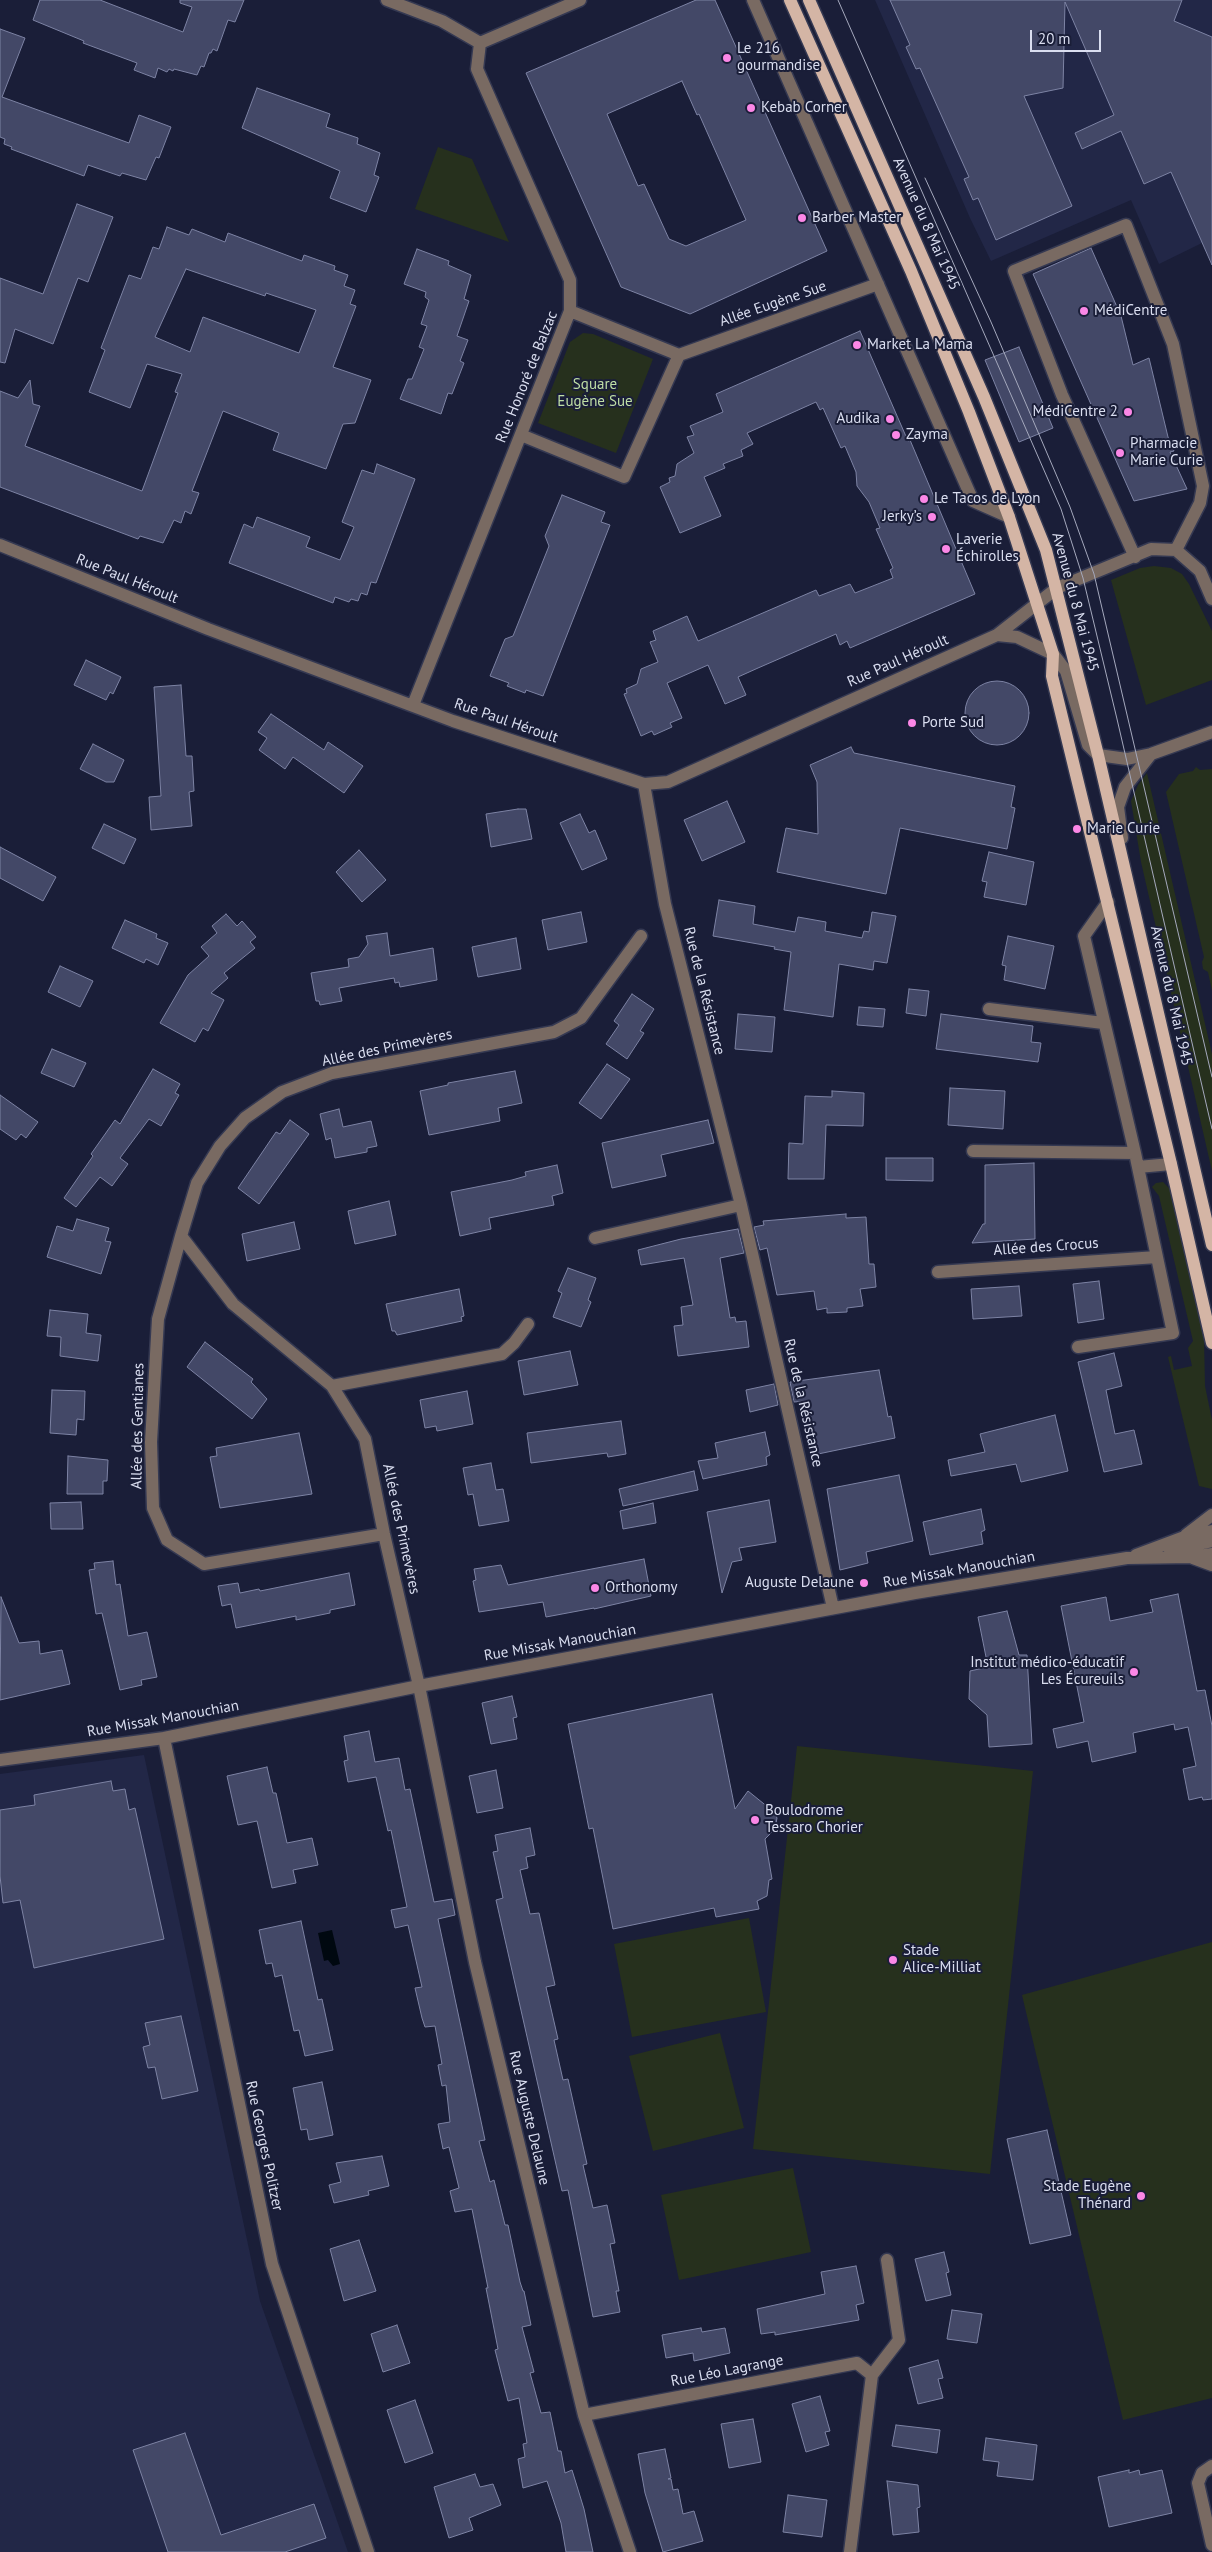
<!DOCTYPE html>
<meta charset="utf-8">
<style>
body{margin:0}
#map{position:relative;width:1212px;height:2552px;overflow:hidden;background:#1a1e38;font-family:"PT Sans",sans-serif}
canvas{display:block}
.scale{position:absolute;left:1030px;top:30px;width:71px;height:22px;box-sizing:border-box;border:2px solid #dadef0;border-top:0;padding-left:6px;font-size:15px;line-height:18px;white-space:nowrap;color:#dadef0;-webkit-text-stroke:4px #1a1e38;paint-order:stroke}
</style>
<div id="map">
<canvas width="1212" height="2552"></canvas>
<div class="scale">20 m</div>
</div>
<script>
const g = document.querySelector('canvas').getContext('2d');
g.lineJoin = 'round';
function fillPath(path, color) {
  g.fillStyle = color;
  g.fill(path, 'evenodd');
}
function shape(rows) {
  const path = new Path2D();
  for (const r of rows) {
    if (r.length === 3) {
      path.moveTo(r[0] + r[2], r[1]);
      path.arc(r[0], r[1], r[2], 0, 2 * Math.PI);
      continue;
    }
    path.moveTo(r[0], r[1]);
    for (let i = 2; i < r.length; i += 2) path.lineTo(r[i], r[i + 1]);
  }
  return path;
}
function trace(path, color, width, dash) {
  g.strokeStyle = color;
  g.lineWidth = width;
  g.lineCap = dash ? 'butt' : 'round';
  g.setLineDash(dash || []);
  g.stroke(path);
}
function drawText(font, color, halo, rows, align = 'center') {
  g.font = font + ' "PT Sans",sans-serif';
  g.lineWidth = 4;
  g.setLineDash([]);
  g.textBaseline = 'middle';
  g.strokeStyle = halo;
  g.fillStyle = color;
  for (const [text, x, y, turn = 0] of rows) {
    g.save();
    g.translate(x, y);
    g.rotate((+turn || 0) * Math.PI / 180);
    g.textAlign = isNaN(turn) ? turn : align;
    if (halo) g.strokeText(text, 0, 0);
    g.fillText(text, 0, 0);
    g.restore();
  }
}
const built = shape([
 [875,0,1212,0,1212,247,1205,250,1202,243,1159,264,1131,200,991,261,970,218],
 [144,1755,260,2301,348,2552,0,2552,0,1774]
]);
const green = shape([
 [438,147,472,159,509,242,415,209],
 [583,333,593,334,653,359,616,453,538,423,570,342],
 [1154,566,1171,568,1182,574,1189,584,1212,631,1212,680,1146,705,1111,580,1140,568],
 [1196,767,1200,770,1212,769,1212,991,1208,972,1203,969,1202,962,1204,957,1166,792,1179,774,1193,771],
 [1147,773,1212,1054,1212,1171,1141,862,1131,801,1138,785],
 [1163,1182,1170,1189,1204,1339,1205,1386,1212,1420,1212,1489,1199,1486,1168,1357,1171,1356,1174,1370,1192,1366,1188,1348,1193,1341,1159,1196,1152,1187,1156,1183],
 [797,1746,1033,1771,990,2174,753,2149],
 [749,1918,766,2012,632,2037,614,1944],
 [1212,1942,1212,2398,1123,2420,1022,1995],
 [720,2033,744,2128,653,2151,629,2056],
 [793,2168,811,2252,679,2280,661,2195]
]);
const water = shape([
 [332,1930,340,1964,333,1966,328,1960,324,1961,318,1933]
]);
const building = shape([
 [40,0,100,0,183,32,192,7,180,3,180,0,244,0,235,22,228,20,217,51,213,49,211,53,209,53,204,67,201,66,197,75,174,69,173,71,169,69,167,72,158,68,155,78,134,70,137,63,83,43,84,41,33,20,40,0],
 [696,0,715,0,827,251,690,314,621,287,526,73,696,0],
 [682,81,697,115,699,114,746,220,686,246,669,239,644,184,638,186,607,114,682,81],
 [890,0,1182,0,1174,21,1212,37,1212,265,1171,172,1144,184,1121,131,1082,149,1075,133,1114,115,1065,2,1063,88,1024,96,1072,206,996,240,978,198,973,200,964,179,969,177,920,68,916,69,906,47,910,45,890,0],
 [0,29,25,38,2,97,129,143,139,115,171,127,159,158,156,157,146,180,122,173,120,176,88,165,84,176,11,149,12,147,4,144,5,139,0,137,0,29],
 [257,88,330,114,326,127,358,138,357,144,380,153,374,175,379,177,366,212,330,198,340,171,242,128,257,88],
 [77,204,113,217,88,282,78,278,53,344,15,329,5,363,0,362,0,278,43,294,77,204],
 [167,227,189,235,192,229,225,242,228,233,302,261,304,255,335,266,334,270,348,275,344,286,355,290,350,304,356,306,333,367,371,380,355,423,343,424,326,469,273,450,279,433,223,411,192,491,199,493,191,514,185,511,181,523,174,520,163,543,140,536,138,539,0,487,0,391,18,398,30,380,33,404,40,406,25,446,142,491,178,393,175,392,182,374,147,364,130,408,89,392,105,350,101,348,129,275,141,279,153,247,159,249,167,227],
 [186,269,265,296,266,293,316,310,299,353,203,317,190,352,155,337,186,269],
 [1091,248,1121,316,1133,365,1149,358,1168,437,1174,451,1170,452,1187,489,1134,501,1033,274,1091,248],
 [417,249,449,261,448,265,471,275,464,299,469,301,457,336,468,340,460,361,464,363,452,394,448,393,441,414,400,399,408,379,412,379,424,349,419,347,427,326,421,324,429,300,425,297,426,292,404,284,417,249],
 [860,331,908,441,910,440,975,594,850,648,847,641,840,645,836,634,758,668,738,677,746,695,725,704,708,665,667,683,682,718,670,723,672,727,654,735,652,731,641,736,624,694,627,693,626,689,637,684,641,669,658,662,650,642,656,640,653,631,687,616,698,641,816,590,819,596,850,584,855,593,893,578,890,570,893,568,876,529,880,528,869,502,857,486,856,472,845,446,841,448,823,408,820,410,816,402,747,433,753,444,741,450,743,456,723,464,725,468,704,477,721,516,680,533,660,487,670,482,669,478,675,476,677,464,694,453,687,437,694,435,690,426,723,412,716,394,860,331],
 [1019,347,1053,428,1019,442,985,360,1019,347],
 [377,464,415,479,376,583,371,582,367,595,361,593,358,601,351,599,349,602,335,597,333,603,229,563,244,524,253,528,257,517,310,537,306,547,340,560,354,527,342,522,362,470,374,474,377,464],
 [562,495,605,512,601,522,610,525,543,696,526,690,525,693,507,686,509,683,490,676,505,639,513,636,549,546,545,536,562,495],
 [86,660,121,677,113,694,110,692,106,700,74,685,86,660],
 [997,713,32],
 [181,685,186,756,192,756,194,791,189,792,192,826,151,830,149,797,161,796,154,687,181,685],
 [271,714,324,750,328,742,363,766,344,793,293,757,285,769,259,750,267,738,258,732,271,714],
 [93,744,124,760,114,782,106,782,80,769,93,744],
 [851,747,854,753,1015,786,1011,807,1015,808,1007,849,900,828,886,894,777,872,786,828,818,834,817,782,810,765,851,747],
 [727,801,745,842,702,861,684,820,727,801],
 [518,809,526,809,532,839,491,847,486,814,518,809],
 [580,814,589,833,595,830,607,859,582,870,560,823,580,814],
 [104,824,136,839,124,864,92,848,104,824],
 [0,847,56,877,43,901,0,878,0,847],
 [359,850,386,880,362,902,336,872,359,850],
 [989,852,1034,862,1026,905,984,897,987,882,982,881,989,852],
 [719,900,755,906,753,924,795,932,798,917,826,922,825,931,862,938,864,931,869,932,872,912,896,916,887,963,874,961,873,970,839,964,833,1017,784,1010,791,952,774,949,775,947,713,936,719,900],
 [581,912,587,942,548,950,542,920,581,912],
 [226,914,237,926,242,921,256,937,250,942,255,948,224,973,228,978,211,993,224,1000,208,1031,203,1028,195,1042,160,1023,188,975,209,956,201,947,217,933,212,926,226,914],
 [125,920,157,934,156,938,168,943,158,965,146,959,144,963,112,948,125,920],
 [387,933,390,956,433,948,437,980,400,987,399,982,395,983,394,978,339,988,342,1001,320,1005,319,1001,316,1001,311,973,349,967,348,959,359,957,368,944,366,936,387,933],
 [1008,936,1054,946,1045,989,1004,980,1006,966,1002,965,1008,936],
 [516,938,521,969,478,977,472,947,516,938],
 [60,966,93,981,80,1007,48,992,60,966],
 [909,989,929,991,926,1016,906,1013,909,989],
 [632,994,654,1009,640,1031,644,1033,627,1059,606,1044,619,1025,614,1021,632,994],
 [859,1007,885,1009,883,1027,857,1025,859,1007],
 [738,1014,775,1017,772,1052,735,1049,738,1014],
 [941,1014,1033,1026,1031,1042,1041,1043,1038,1062,936,1049,941,1014],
 [52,1049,86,1063,74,1087,41,1073,52,1049],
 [607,1064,630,1079,601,1119,579,1103,607,1064],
 [153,1069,180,1084,175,1093,179,1095,161,1126,149,1119,120,1158,128,1164,112,1186,100,1177,76,1207,64,1198,93,1156,91,1154,115,1120,120,1124,153,1069],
 [515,1071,522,1103,498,1108,500,1121,429,1135,420,1091,448,1085,448,1083,515,1071],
 [950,1088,1005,1091,1003,1129,948,1125,950,1088],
 [832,1091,864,1093,863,1126,826,1125,824,1179,788,1179,789,1143,803,1144,805,1096,832,1097,832,1091],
 [0,1095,38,1122,26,1138,21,1134,16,1140,0,1129,0,1095],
 [339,1109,343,1127,371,1121,377,1146,367,1148,367,1152,335,1158,331,1138,326,1140,320,1114,339,1109],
 [290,1120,309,1134,259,1204,238,1188,276,1132,280,1134,290,1120],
 [708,1120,714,1143,661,1155,666,1176,612,1188,602,1143,708,1120],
 [886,1158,933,1158,933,1181,886,1180,886,1158],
 [1034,1163,1035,1239,972,1243,983,1224,985,1224,985,1165,1034,1163],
 [557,1165,563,1193,552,1196,554,1205,489,1218,491,1229,460,1236,451,1192,512,1180,526,1176,525,1172,557,1165],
 [389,1201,396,1235,355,1244,348,1211,389,1201],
 [846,1214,846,1218,866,1217,869,1264,874,1264,876,1287,860,1289,863,1306,847,1308,847,1312,827,1313,827,1308,817,1310,814,1291,777,1295,767,1248,760,1250,754,1227,764,1225,763,1221,846,1214],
 [77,1219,109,1228,105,1241,111,1242,101,1274,47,1257,57,1226,73,1231,77,1219],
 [294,1222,300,1249,247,1261,242,1234,294,1222],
 [738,1229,744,1253,720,1258,730,1318,735,1317,736,1322,746,1321,749,1347,678,1356,674,1326,683,1325,681,1307,693,1305,684,1258,641,1265,638,1250,681,1239,738,1229],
 [568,1268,596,1278,588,1300,591,1302,581,1327,553,1317,562,1293,558,1291,568,1268],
 [1099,1281,1104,1319,1078,1323,1073,1284,1099,1281],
 [1019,1286,1022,1316,973,1319,971,1289,1019,1286],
 [459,1289,464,1316,461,1317,462,1321,397,1335,395,1331,392,1331,386,1304,459,1289],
 [50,1310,88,1314,86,1333,101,1335,98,1361,60,1356,61,1337,47,1336,50,1310],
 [205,1342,253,1379,251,1382,267,1399,252,1419,187,1367,205,1342],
 [570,1351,578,1385,524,1395,518,1361,570,1351],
 [1114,1353,1122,1386,1106,1390,1115,1434,1134,1430,1142,1464,1104,1472,1078,1362,1114,1353],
 [879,1370,888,1417,891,1416,895,1438,818,1454,806,1401,794,1402,790,1382,879,1370],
 [774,1384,778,1405,750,1412,746,1390,774,1384],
 [52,1390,85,1391,84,1420,77,1419,76,1435,50,1433,52,1390],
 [467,1391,473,1424,437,1431,436,1426,425,1428,420,1400,467,1391],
 [1055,1415,1068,1471,1021,1482,1016,1464,951,1476,948,1460,985,1452,980,1434,1055,1415],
 [621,1421,626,1454,608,1457,607,1453,531,1463,527,1433,621,1421],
 [765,1432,770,1455,766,1457,767,1465,703,1479,698,1461,718,1458,715,1443,765,1432],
 [299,1433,312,1494,220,1508,210,1457,217,1456,216,1448,299,1433],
 [68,1456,108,1460,107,1481,103,1481,103,1494,67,1494,68,1456],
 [491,1463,496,1490,503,1489,509,1521,479,1526,473,1494,468,1495,463,1468,491,1463],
 [694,1471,698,1490,623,1506,619,1489,694,1471],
 [899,1475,913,1541,866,1552,868,1563,840,1570,827,1489,899,1475],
 [769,1500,776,1542,739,1548,742,1560,732,1562,722,1593,707,1512,769,1500],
 [81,1502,83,1529,51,1529,50,1503,81,1502],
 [653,1503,656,1523,623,1529,620,1511,653,1503],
 [981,1509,985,1530,981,1532,983,1544,930,1555,923,1522,981,1509],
 [644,1559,651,1596,594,1609,594,1608,546,1617,543,1602,479,1612,473,1581,476,1580,474,1569,501,1565,508,1585,644,1559],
 [113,1561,116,1585,120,1584,128,1636,147,1632,157,1677,141,1680,142,1685,120,1690,102,1613,96,1614,89,1570,95,1569,94,1563,113,1561],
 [349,1573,355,1605,330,1610,330,1613,296,1620,296,1616,236,1628,231,1604,222,1606,218,1586,238,1583,240,1593,259,1589,260,1591,349,1573],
 [1178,1594,1197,1691,1205,1690,1212,1726,1212,1799,1203,1800,1202,1797,1189,1800,1183,1769,1196,1766,1188,1727,1175,1730,1174,1724,1133,1733,1136,1752,1092,1762,1088,1741,1057,1748,1053,1729,1084,1722,1061,1606,1106,1597,1110,1621,1153,1612,1150,1600,1178,1594],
 [1,1597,19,1643,39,1641,40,1654,62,1650,70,1684,0,1700,1,1597],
 [1007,1611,1019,1655,1027,1655,1032,1744,989,1747,987,1715,969,1699,970,1671,988,1667,978,1617,1007,1611],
 [712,1694,735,1809,748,1791,774,1812,777,1818,775,1829,765,1839,772,1879,769,1880,767,1896,757,1901,759,1909,716,1917,714,1908,613,1929,593,1828,589,1829,568,1724,712,1694],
 [512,1696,517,1717,513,1718,517,1739,491,1744,482,1703,512,1696],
 [369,1731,375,1762,399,1758,405,1790,410,1789,434,1902,452,1899,455,1915,438,1919,485,2140,479,2141,490,2182,494,2180,505,2225,508,2225,520,2282,523,2291,524,2291,531,2325,522,2327,534,2372,530,2373,541,2413,550,2412,558,2451,561,2451,565,2473,572,2470,584,2509,593,2552,566,2552,561,2523,547,2481,523,2488,518,2459,525,2457,523,2444,527,2443,519,2398,508,2401,495,2350,498,2349,486,2288,488,2288,472,2209,455,2212,450,2191,459,2188,449,2147,443,2149,438,2124,450,2122,446,2085,442,2086,438,2065,442,2064,435,2026,425,2027,422,2018,415,1988,422,1987,408,1925,395,1928,391,1910,407,1907,391,1830,388,1831,376,1777,348,1782,344,1761,348,1760,344,1736,369,1731],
 [267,1767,273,1793,276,1793,287,1843,312,1838,318,1865,293,1870,296,1883,272,1888,257,1821,238,1825,227,1776,267,1767],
 [496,1770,503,1808,477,1813,469,1776,496,1770],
 [111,1781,113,1791,125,1789,129,1810,135,1808,164,1939,34,1968,20,1900,3,1903,0,1876,0,1810,35,1805,34,1795,111,1781],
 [530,1828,535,1855,526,1857,528,1868,520,1870,530,1914,539,1913,555,1985,546,1987,558,2039,554,2040,563,2080,568,2079,587,2164,583,2165,593,2208,607,2205,615,2243,610,2244,619,2291,616,2291,620,2312,593,2317,568,2190,562,2191,496,1900,503,1898,493,1852,498,1851,495,1835,530,1828],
 [301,1921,318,2000,322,1999,333,2050,305,2056,299,2030,294,2031,282,1975,275,1977,272,1963,266,1964,259,1930,301,1921],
 [181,2016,198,2091,162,2099,155,2067,148,2068,143,2047,150,2045,145,2023,181,2016],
 [322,2082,333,2135,309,2140,307,2129,301,2130,293,2088,322,2082],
 [1047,2130,1071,2235,1030,2244,1007,2139,1047,2130],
 [382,2156,389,2186,368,2191,369,2195,334,2203,329,2185,341,2182,336,2163,382,2156],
 [359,2240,376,2291,344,2301,330,2249,359,2240],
 [944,2252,949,2272,946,2273,951,2295,926,2301,915,2259,944,2252],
 [856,2266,864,2303,856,2305,859,2320,775,2335,775,2332,761,2334,757,2309,825,2294,821,2272,856,2266],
 [952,2310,982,2314,977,2343,947,2339,952,2310],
 [397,2325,410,2363,383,2372,371,2334,397,2325],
 [701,2328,702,2332,725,2328,730,2353,694,2361,693,2353,666,2358,662,2335,701,2328],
 [938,2360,943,2378,938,2379,943,2398,918,2404,909,2368,938,2360],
 [820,2396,830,2431,825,2432,829,2445,806,2452,792,2404,820,2396],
 [415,2400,433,2453,405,2463,387,2410,415,2400],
 [753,2419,761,2462,729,2468,721,2424,753,2419],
 [896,2425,940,2430,937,2453,892,2446,896,2425],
 [185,2433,221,2535,314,2504,326,2538,285,2552,168,2552,133,2450,185,2433],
 [986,2438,1037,2445,1033,2480,997,2476,999,2462,983,2460,986,2438],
 [665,2449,671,2478,668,2479,671,2479,673,2490,678,2489,683,2514,694,2511,703,2541,663,2552,645,2493,638,2454,665,2449],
 [1129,2470,1129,2473,1139,2470,1140,2475,1162,2470,1172,2513,1109,2527,1098,2477,1129,2470],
 [475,2474,480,2487,493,2484,501,2505,469,2518,473,2530,449,2538,434,2487,475,2474],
 [887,2481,918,2485,920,2507,917,2508,919,2532,893,2535,887,2481],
 [788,2495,827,2500,822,2537,783,2532,788,2495]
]);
const minor = shape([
 [387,0,442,21,480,43,477,69,570,280,570,311,413,705],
 [753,0,973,501,1009,517],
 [480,43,580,0],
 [570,311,679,355,878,284],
 [521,435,624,477,679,355],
 [0,545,208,629,453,721,644,784,668,782,997,635,1057,588,1151,549,1176,550,1200,571,1212,599],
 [1135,557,1062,395,1014,271,1126,225,1173,344,1203,486,1200,503,1176,550],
 [997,635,1017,637,1053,654,1066,671,1088,745,1098,755,1127,759,1151,754,1212,732],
 [644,784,665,904,741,1205,833,1608],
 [1122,838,1118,807,1125,787,1151,754],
 [989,1009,1103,1023],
 [973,1151,1135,1153],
 [1138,1167,1171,1164],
 [181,1236,158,1319,151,1442,153,1508,167,1540,204,1564,384,1534],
 [595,1238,741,1205],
 [938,1272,1157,1257],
 [1078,1347,1173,1333,1135,1153,1084,936,1108,902],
 [332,1386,502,1354,514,1343,528,1324],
 [1186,1535,1212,1515],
 [1170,1550,1212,1541],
 [1136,1555,1184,1537,1212,1531],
 [1193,1558,1212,1565],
 [164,1738,272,2264,368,2552],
 [0,1760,164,1738,419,1686,915,1593,1127,1558,1191,1557,1212,1554],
 [872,2375,899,2340,887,2260],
 [584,2415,857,2363,872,2375,850,2552],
 [1212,2466,1202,2473,1198,2483,1212,2545],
 [630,2552,584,2415,475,1962,419,1686,384,1534,365,1439,332,1386,233,1304,181,1236,197,1183,220,1146,245,1118,282,1092,332,1073,554,1032,581,1018,641,936]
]);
const major = shape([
 [790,0,911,271,969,412,1009,517,1053,654,1052,676,1171,1164,1212,1343],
 [809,0,984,397,1046,550,1098,755,1212,1245]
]);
const tram = shape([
 [838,0,1061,509,1083,578,1117,719,1212,1129],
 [925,178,991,322,1070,507,1094,574,1212,1077]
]);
const markers = [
 [727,58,5,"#fb87e6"],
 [751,108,5,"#fb87e6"],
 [802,218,5,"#fb87e6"],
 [1084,311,5,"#fb87e6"],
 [857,345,5,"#fb87e6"],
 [1128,412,5,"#fb87e6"],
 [890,419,5,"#fb87e6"],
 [896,435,5,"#fb87e6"],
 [1120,453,5,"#fb87e6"],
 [924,499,5,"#fb87e6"],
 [932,517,5,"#fb87e6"],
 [946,549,5,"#fb87e6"],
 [912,723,5,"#fb87e6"],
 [1077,829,5,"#fb87e6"],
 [864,1583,5,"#fb87e6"],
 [595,1588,5,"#fb87e6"],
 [1134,1672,5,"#fb87e6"],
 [755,1820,5,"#fb87e6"],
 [893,1960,5,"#fb87e6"],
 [1141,2196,5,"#fb87e6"]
];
const poiNames = [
 ["Le 216",737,49],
 ["gourmandise",737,66],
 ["Kebab Corner",761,108],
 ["Barber Master",812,218],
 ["MédiCentre",1094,311],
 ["Market La Mama",867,345],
 ["MédiCentre 2",1118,412,"right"],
 ["Audika",880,419,"right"],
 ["Zayma",906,435],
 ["Pharmacie",1130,444],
 ["Marie Curie",1130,461],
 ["Le Tacos de Lyon",934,499],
 ["Jerky’s",922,517,"right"],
 ["Laverie",956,540],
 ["Échirolles",956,557],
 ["Porte Sud",922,723],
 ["Marie Curie",1087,829],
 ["Auguste Delaune",854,1583,"right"],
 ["Orthonomy",605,1588],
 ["Institut médico-éducatif",1124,1663,"right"],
 ["Les Écureuils",1124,1680,"right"],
 ["Boulodrome",765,1811],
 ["Tessaro Chorier",765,1828],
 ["Stade",903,1951],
 ["Alice-Milliat",903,1968],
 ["Stade Eugène",1131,2187,"right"],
 ["Thénard",1131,2204,"right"]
];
const streetNames = [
 ["Avenue du 8 Mai 1945",926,224,66],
 ["Allée Eugène Sue",773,304,-19],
 ["Rue Honoré de Balzac",527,377,-68],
 ["Rue Paul Héroult",127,579,22],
 ["Avenue du 8 Mai 1945",1075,602,75],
 ["Rue Paul Héroult",898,661,-24],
 ["Rue Paul Héroult",506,721,19],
 ["Rue de la Résistance",704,991,76],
 ["Avenue du 8 Mai 1945",1171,996,77],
 ["Allée des Primevères",387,1048,-12],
 ["Allée des Crocus",1046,1247,-4],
 ["Rue de la Résistance",803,1403,77],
 ["Allée des Gentianes",138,1426,-89],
 ["Allée des Primevères",401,1529,78],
 ["Rue Missak Manouchian",959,1570,-10],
 ["Rue Missak Manouchian",560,1643,-10],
 ["Rue Missak Manouchian",163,1719,-10],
 ["Rue Auguste Delaune",529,2118,77],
 ["Rue Georges Politzer",264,2146,78],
 ["Rue Léo Lagrange",727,2371,-11]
];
const parkNames = [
 ["Square",595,385],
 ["Eugène Sue",595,402]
];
fillPath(built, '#222747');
fillPath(green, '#26301d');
fillPath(water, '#000810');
fillPath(building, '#434867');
trace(building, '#7d83a4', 1);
trace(minor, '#353952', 15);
trace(major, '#353952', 15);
trace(minor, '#796a62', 12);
trace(major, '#d4b5a5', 12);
trace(tram, '#a5a9bd', 1);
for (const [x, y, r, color] of markers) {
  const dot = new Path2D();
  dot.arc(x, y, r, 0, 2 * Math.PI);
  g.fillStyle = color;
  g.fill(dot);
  trace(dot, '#1a1e38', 2);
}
drawText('15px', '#dadef0', '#1a1e38', poiNames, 'left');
drawText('15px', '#dadef0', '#1a1e38', streetNames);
drawText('15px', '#bfdea5', '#1a1e38', parkNames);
</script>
